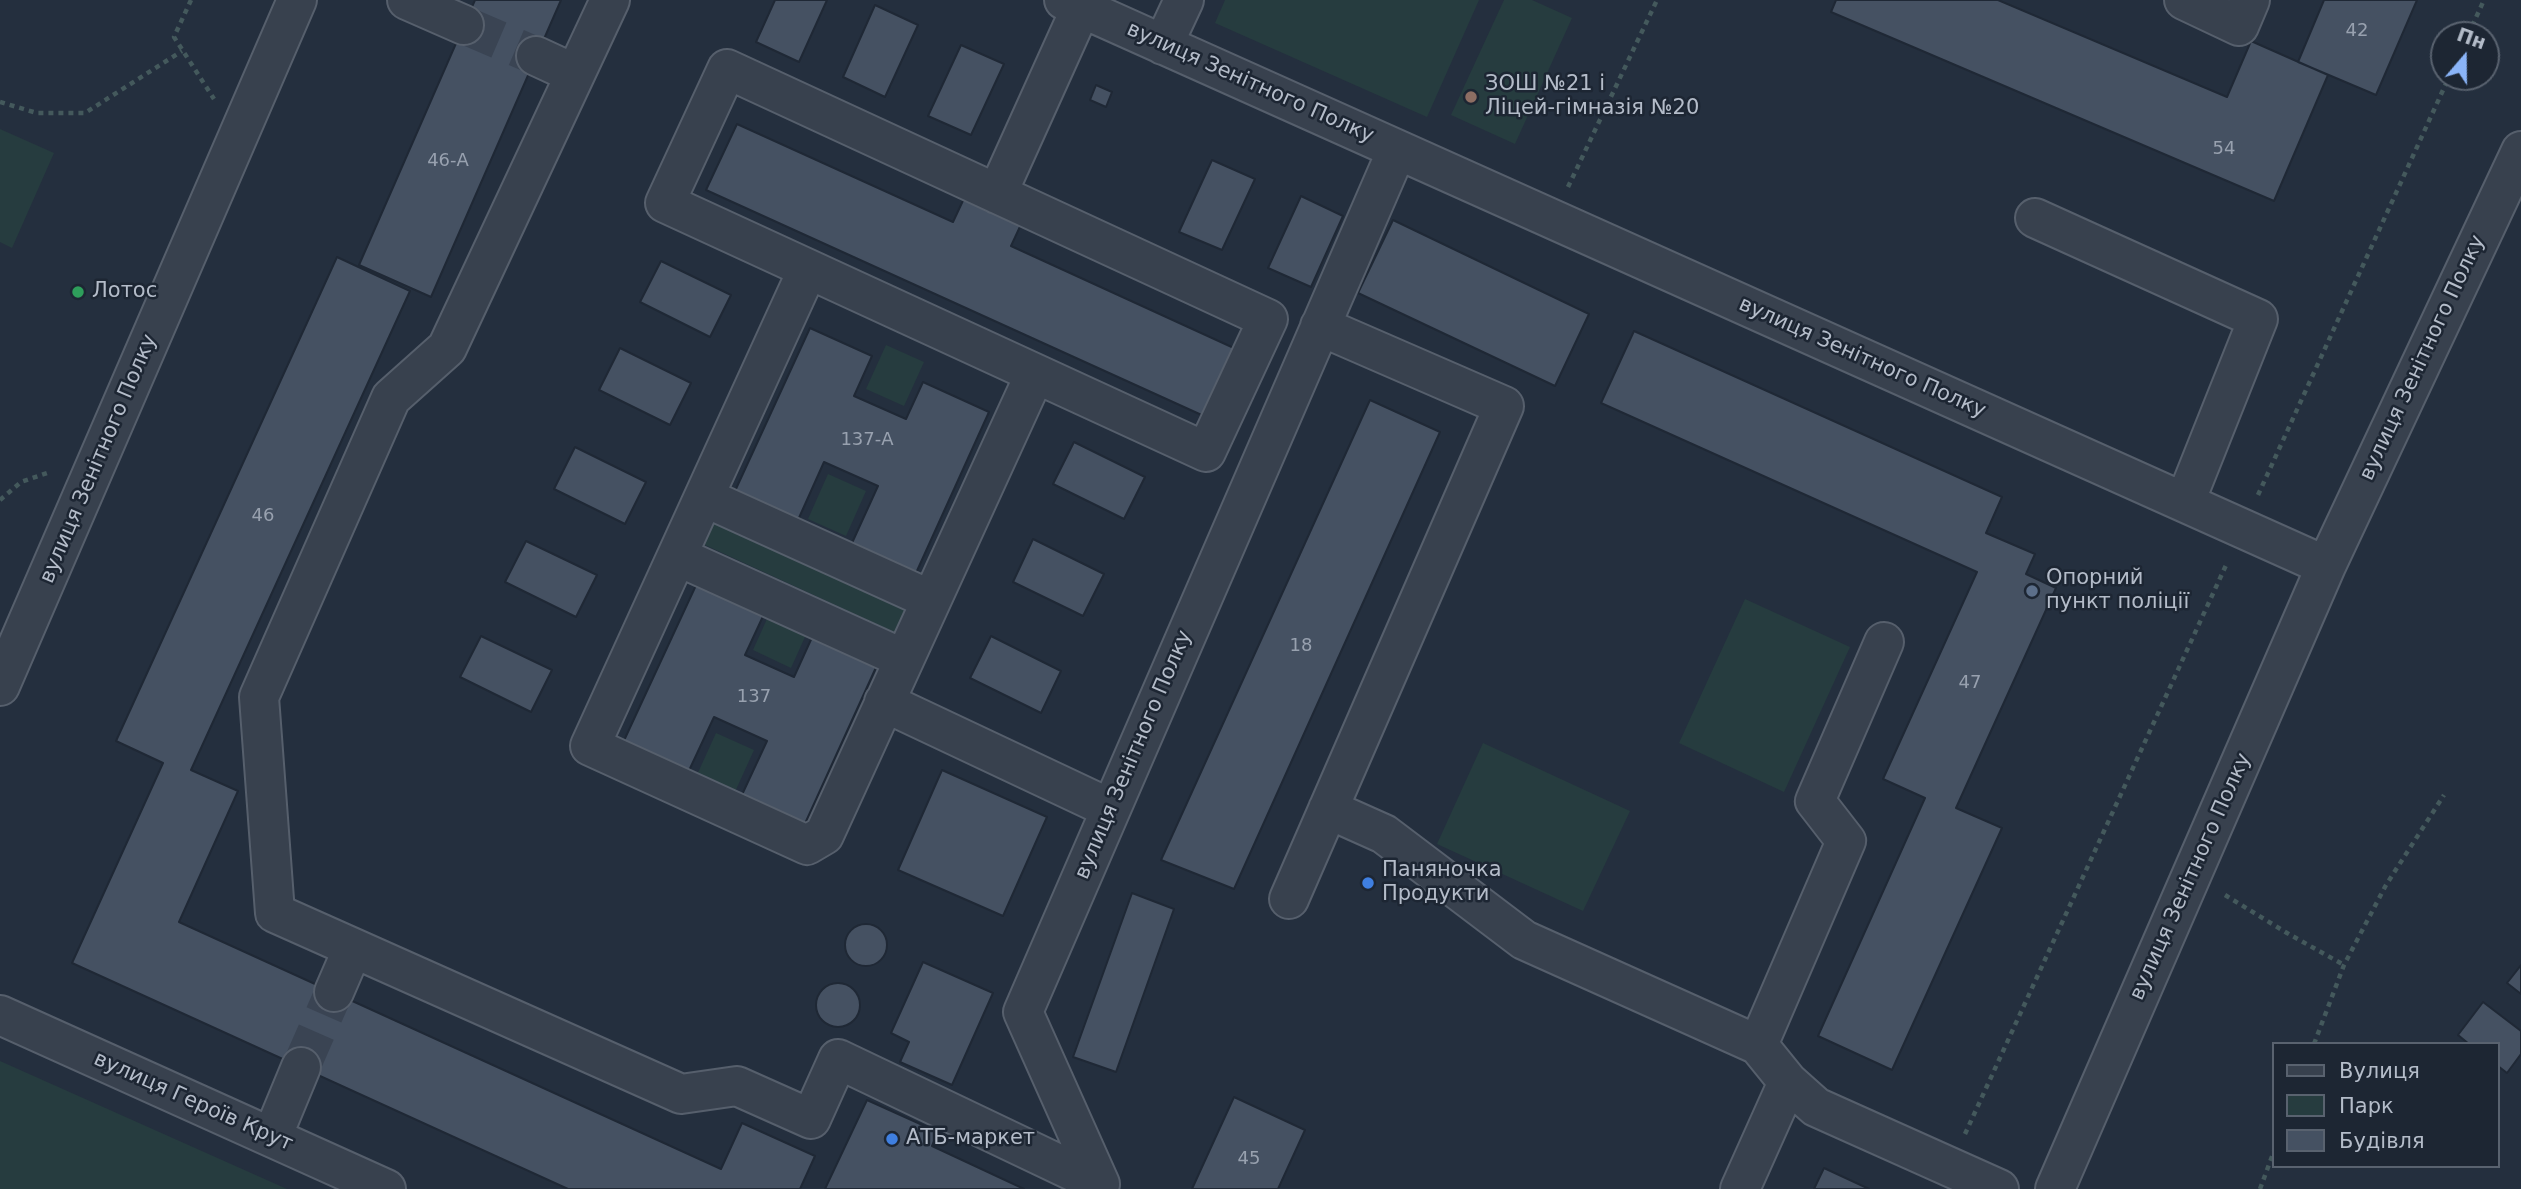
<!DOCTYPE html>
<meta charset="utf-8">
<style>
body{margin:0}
#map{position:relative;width:2521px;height:1189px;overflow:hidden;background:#242f3e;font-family:"DejaVu Sans",sans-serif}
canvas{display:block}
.legend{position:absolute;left:2272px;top:1042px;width:228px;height:126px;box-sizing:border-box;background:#1d2633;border:2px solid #59626f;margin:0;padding:9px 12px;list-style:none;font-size:21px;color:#b4bcc9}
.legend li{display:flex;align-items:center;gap:14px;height:35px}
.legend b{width:35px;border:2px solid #59626f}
.north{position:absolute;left:2430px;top:21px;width:70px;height:70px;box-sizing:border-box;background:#1d2633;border:2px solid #59626f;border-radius:50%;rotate:20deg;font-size:19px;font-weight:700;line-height:28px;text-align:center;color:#b4bcc9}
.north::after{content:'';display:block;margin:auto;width:24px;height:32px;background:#8ab4f8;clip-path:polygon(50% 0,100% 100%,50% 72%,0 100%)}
</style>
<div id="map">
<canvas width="2521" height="1189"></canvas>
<ul class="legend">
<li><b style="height:9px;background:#38414e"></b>Вулиця</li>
<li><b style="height:19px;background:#263c3f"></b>Парк</li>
<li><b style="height:19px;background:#455162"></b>Будівля</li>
</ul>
<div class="north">Пн</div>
</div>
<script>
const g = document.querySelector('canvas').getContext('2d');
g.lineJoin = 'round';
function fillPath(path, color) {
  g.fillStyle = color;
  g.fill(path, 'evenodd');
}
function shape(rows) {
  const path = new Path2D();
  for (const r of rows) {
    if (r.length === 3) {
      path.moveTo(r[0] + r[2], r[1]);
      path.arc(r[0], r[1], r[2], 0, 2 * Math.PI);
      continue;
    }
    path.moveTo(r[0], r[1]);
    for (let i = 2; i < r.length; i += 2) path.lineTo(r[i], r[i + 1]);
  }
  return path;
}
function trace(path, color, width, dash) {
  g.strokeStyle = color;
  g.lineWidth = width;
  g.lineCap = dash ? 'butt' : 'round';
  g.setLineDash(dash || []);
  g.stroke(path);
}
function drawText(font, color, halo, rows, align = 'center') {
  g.font = font + ' "DejaVu Sans",sans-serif';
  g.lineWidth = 5;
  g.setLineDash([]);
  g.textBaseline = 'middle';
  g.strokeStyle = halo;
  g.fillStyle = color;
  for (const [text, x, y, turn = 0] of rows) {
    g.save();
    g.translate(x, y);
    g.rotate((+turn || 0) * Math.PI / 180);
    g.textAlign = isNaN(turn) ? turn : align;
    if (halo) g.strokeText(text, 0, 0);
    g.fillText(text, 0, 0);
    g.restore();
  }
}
const green = shape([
 [1225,0,1479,0,1427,117,1215,23],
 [1504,0,1532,0,1572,18,1515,144,1451,115],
 [0,129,54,153,12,248,0,242],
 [886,345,924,362,904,406,866,389],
 [828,474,866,491,846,536,808,519],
 [715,517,909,605,896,633,703,544],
 [1745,599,1850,647,1784,792,1679,743],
 [771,610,809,628,791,668,753,650],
 [716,733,754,750,734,794,696,777],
 [1483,743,1630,811,1583,911,1437,844],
 [0,1061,287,1189,0,1189]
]);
const building = shape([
 [475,0,561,0,431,297,359,265,475,0],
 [775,0,827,0,799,62,756,42,775,0],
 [1836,0,1998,0,2227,97,2251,41,2328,75,2274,201,1831,12,1836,0],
 [2324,0,2417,0,2376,95,2298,62,2324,0],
 [875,5,918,25,885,97,843,77,875,5],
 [961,45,1004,64,971,135,928,116,961,45],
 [1096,85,1112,92,1106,107,1090,100,1096,85],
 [737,124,953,222,967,192,1024,218,1011,246,1236,349,1206,417,706,190,737,124],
 [1212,160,1255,179,1222,250,1179,232,1212,160],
 [1301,196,1343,216,1311,287,1268,268,1301,196],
 [1393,220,1589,314,1555,386,1358,293,1393,220],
 [337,257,410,291,191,770,238,791,179,922,721,1169,742,1123,815,1156,800,1189,568,1189,72,963,163,763,116,741,337,257],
 [661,261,731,295,710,337,640,302,661,261],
 [810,328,872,356,854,396,906,419,923,382,989,412,916,573,852,543,878,486,824,462,798,520,735,491,810,328],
 [1634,331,2002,497,1986,533,2035,554,2026,574,2056,588,1956,808,2002,828,1892,1070,1818,1036,1925,798,1883,779,1977,572,1601,403,1634,331],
 [620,348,691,383,670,425,599,390,620,348],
 [1370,400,1440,432,1234,889,1161,860,1370,400],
 [1074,442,1145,477,1124,519,1053,484,1074,442],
 [575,447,646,482,625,524,554,489,575,447],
 [1033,539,1104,574,1083,616,1013,582,1033,539],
 [526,541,597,575,576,617,505,582,526,541],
 [698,581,765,612,745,655,794,677,814,633,878,663,803,828,740,799,767,741,714,717,686,777,621,747,698,581],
 [481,636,552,670,531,712,460,677,481,636],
 [991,636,1061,671,1041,713,970,678,991,636],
 [942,770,1047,817,1003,916,898,870,942,770],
 [1132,893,1174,909,1116,1072,1073,1057,1132,893],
 [866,945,21],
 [923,962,993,993,952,1085,900,1062,909,1042,891,1033,923,962],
 [2521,965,2521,994,2507,983,2521,965],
 [838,1005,22],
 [2483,1002,2521,1031,2521,1054,2507,1073,2498,1066,2498,1044,2469,1044,2458,1035,2483,1002],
 [1234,1097,1305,1130,1278,1189,1192,1189,1234,1097],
 [867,1100,938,1132,932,1146,1024,1189,825,1189,867,1100],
 [1824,1168,1869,1189,1814,1189,1824,1168]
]);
const minorTunnel = shape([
 [464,25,536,56],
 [301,1067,334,992]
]);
const path = shape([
 [191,0,174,37,214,99],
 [2468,35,2484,0],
 [0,102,37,113,85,113,182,51],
 [1568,187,1657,0],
 [2258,495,2449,77],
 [0,500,21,482,50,472],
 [2225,895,2287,933,2344,965],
 [2314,1044,2344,965,2386,885,2444,795],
 [1965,1134,2227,563],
 [2260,1189,2274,1151]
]);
const minor = shape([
 [407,0,464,25],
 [610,0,447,348,391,398,259,697,275,913,681,1094,737,1086,811,1119,838,1059,1100,1184],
 [1064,0,2326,566],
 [2184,0,2239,26,2250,0],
 [1163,45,1184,0],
 [536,56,575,74],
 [727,69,1268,319,1206,452,665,203,727,69],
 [997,194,1081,8],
 [2035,218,2258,319,2185,502],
 [808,269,590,746,807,845,824,835,1035,374],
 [704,497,931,600],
 [677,556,904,659],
 [0,686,297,0],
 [884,702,1111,809],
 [1328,809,1384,834,1524,940,1758,1045,1788,1082,1816,1107,1999,1189],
 [1289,899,1504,406,1320,326],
 [334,992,353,948],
 [0,1015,386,1189],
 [1758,1045,1846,841,1815,801,1884,642],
 [272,1137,301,1067],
 [1098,1189,1100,1184,1023,1012,1397,150],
 [1740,1189,1788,1082],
 [2055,1189,2326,566,2521,151]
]);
const markers = [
 [1471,97,7,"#8d6e63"],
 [78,292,7,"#2e9e5b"],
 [2032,591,7,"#5c6f8a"],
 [1368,883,7,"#3f7fe0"],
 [892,1139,7,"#3f7fe0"]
];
const numberNames = [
 ["42",2357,31],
 ["54",2224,149],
 ["46-А",448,161],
 ["137-А",867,440],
 ["46",263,516],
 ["18",1301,646],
 ["47",1970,683],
 ["137",754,697],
 ["45",1249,1159]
];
const streetNames = [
 ["вулиця Зенітного Полку",1250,83,24],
 ["вулиця Зенітного Полку",1862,358,24],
 ["вулиця Зенітного Полку",2423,358,-65],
 ["вулиця Зенітного Полку",99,459,-67],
 ["вулиця Зенітного Полку",1134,755,-67],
 ["вулиця Зенітного Полку",2191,877,-66],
 ["вулиця Героїв Крут",193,1102,24]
];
const poiNames = [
 ["ЗОШ №21 і",1485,85],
 ["Ліцей-гімназія №20",1485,109],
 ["Лотос",92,292],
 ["Опорний",2046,579],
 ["пункт поліції",2046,603],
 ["Паняночка",1382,871],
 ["Продукти",1382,895],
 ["АТБ-маркет",906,1139]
];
fillPath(green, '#263c3f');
fillPath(building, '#455162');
trace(building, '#1f2835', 2);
trace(minorTunnel, '#3a4453', 38, [38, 19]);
trace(minor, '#565f6c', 42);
trace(path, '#44595c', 4.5, [5, 5]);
trace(minor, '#38414e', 38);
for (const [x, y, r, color] of markers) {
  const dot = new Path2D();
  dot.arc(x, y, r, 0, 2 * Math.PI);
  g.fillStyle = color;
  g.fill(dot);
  trace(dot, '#1d2633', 2.5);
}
drawText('18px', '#98a1af', null, numberNames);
drawText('21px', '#b4bcc9', '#1d2633', streetNames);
drawText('21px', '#b4bcc9', '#1d2633', poiNames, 'left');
</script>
